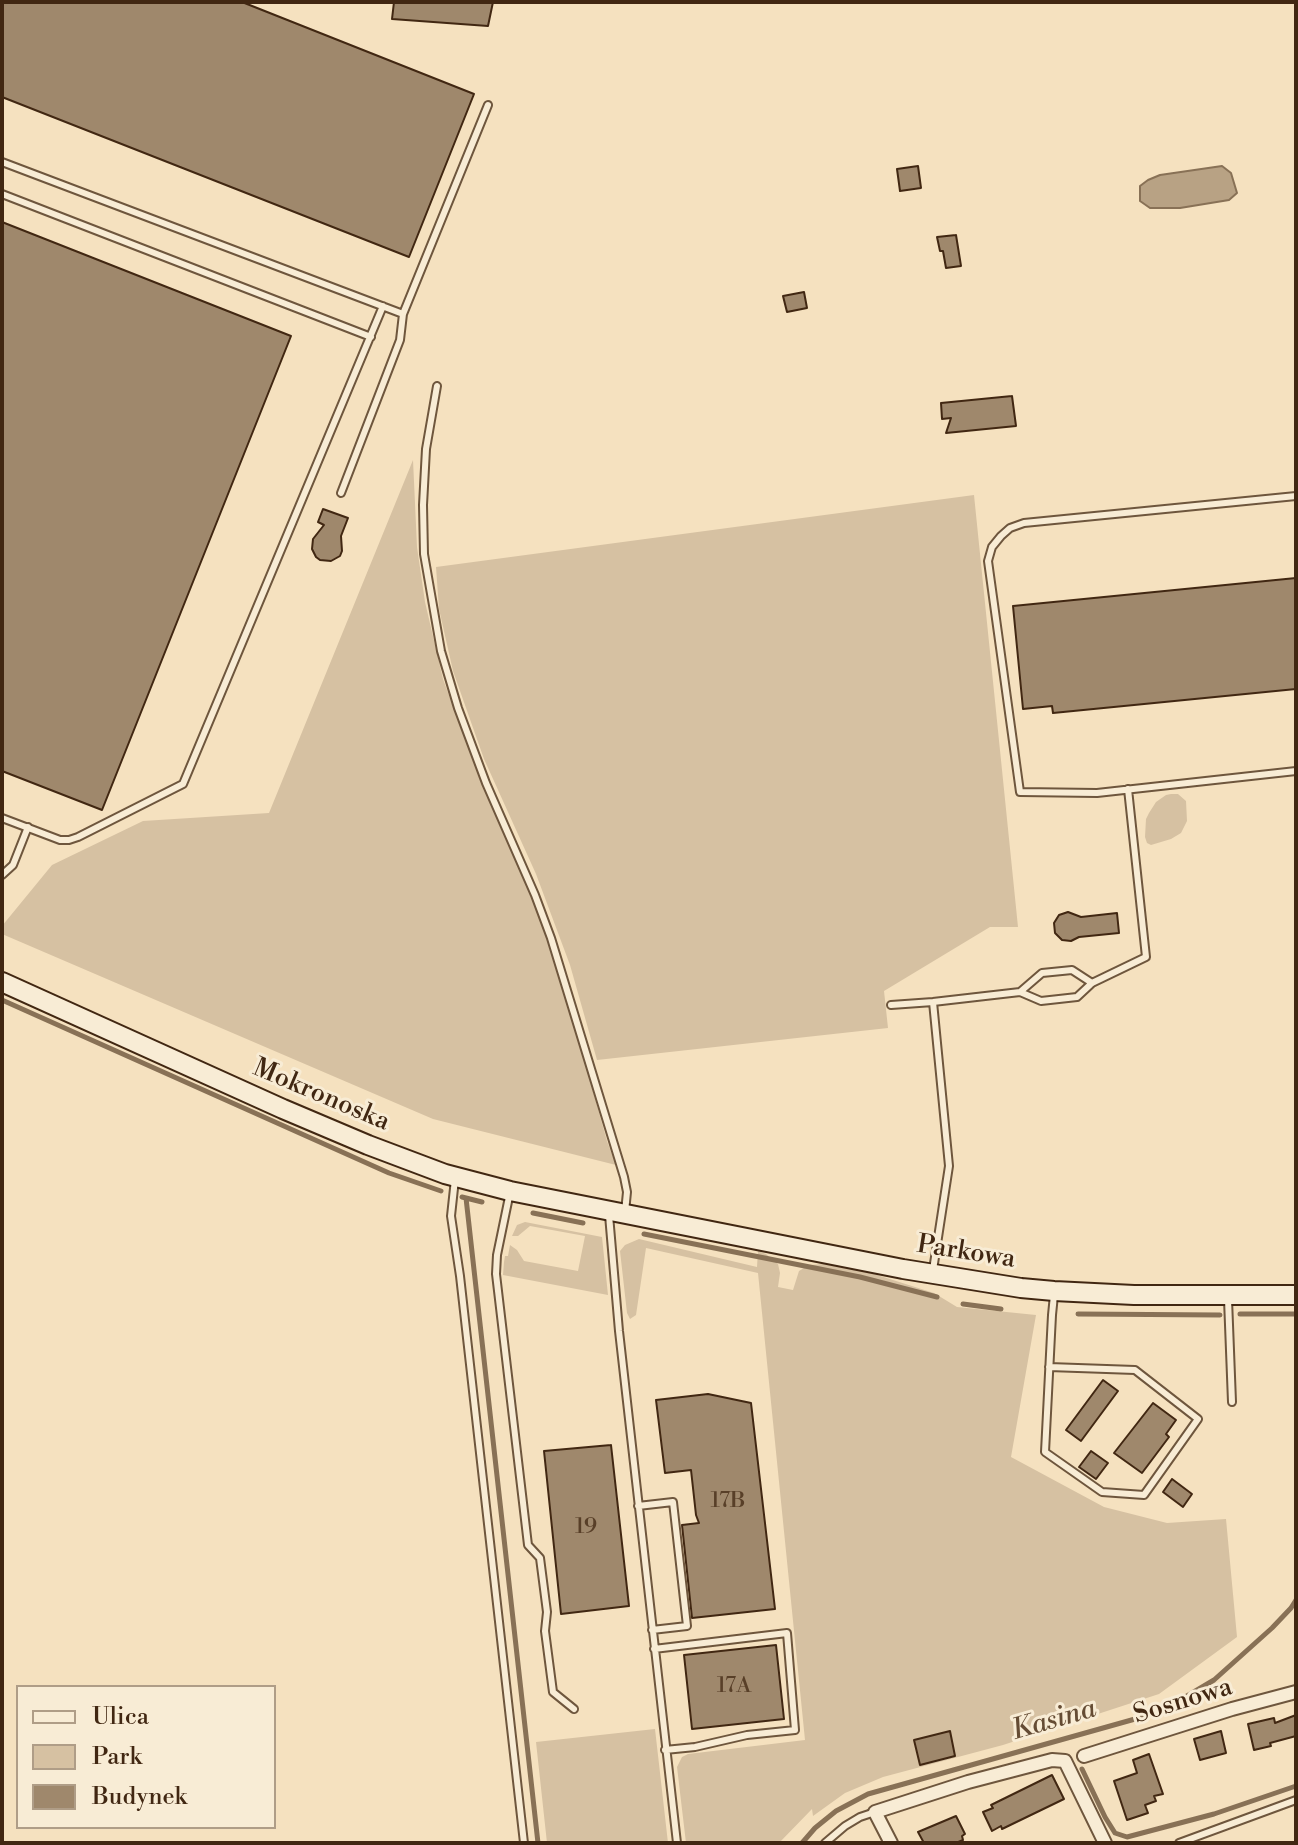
<!DOCTYPE html>
<style>
body{margin:0}
#map{position:relative;width:1298px;height:1845px;overflow:hidden;background:#f5e1bf;font-family:"Libre Bodoni",serif}
canvas{display:block}
.frame{position:absolute;inset:0;border:4px solid #412712;pointer-events:none}
.legend{position:absolute;left:16px;top:1685px;width:260px;height:144px;box-sizing:border-box;background:#f8ecd5;border:2px solid #af9d87;margin:0;padding:10px 14px;list-style:none;font-size:24px;color:#412712}
.legend li{display:flex;align-items:center;gap:16px;height:40px}
.legend b{width:40px;border:2px solid #af9d87}
</style>
<div id="map">
<canvas width="1298" height="1845"></canvas>
<div class="frame"></div>
<ul class="legend">
<li><b style="height:10px;background:#f8ecd5"></b>Ulica</li>
<li><b style="height:22px;background:#d6c1a2"></b>Park</li>
<li><b style="height:22px;background:#9f886c"></b>Budynek</li>
</ul>
</div>
<script>
const g = document.querySelector('canvas').getContext('2d');
g.lineJoin = 'round';
function fillPath(path, color) {
  g.fillStyle = color;
  g.fill(path, 'evenodd');
}
function shape(rows) {
  const path = new Path2D();
  for (const r of rows) {
    path.moveTo(r[0], r[1]);
    for (let i = 2; i < r.length; i += 2) path.lineTo(r[i], r[i + 1]);
  }
  return path;
}
function trace(path, color, width, dash) {
  g.strokeStyle = color;
  g.lineWidth = width;
  g.lineCap = dash ? 'butt' : 'round';
  g.setLineDash(dash || []);
  g.stroke(path);
}
function drawText(font, color, halo, rows, align = 'center') {
  g.font = font + ' "Libre Bodoni",serif';
  g.lineWidth = 6;
  g.setLineDash([]);
  g.textBaseline = 'middle';
  g.strokeStyle = halo;
  g.fillStyle = color;
  for (const [text, x, y, turn = 0] of rows) {
    g.save();
    g.translate(x, y);
    g.rotate((+turn || 0) * Math.PI / 180);
    g.textAlign = isNaN(turn) ? turn : align;
    if (halo) g.strokeText(text, 0, 0);
    g.fillText(text, 0, 0);
    g.restore();
  }
}
const green = shape([
 [413,460,417,547,425,602,443,679,466,742,516,852,555,956,607,1141,616,1165,433,1119,2,934,2,926,52,865,143,821,269,813],
 [974,495,1018,927,990,927,884,991,888,1028,597,1060,570,965,536,874,484,759,453,671,439,609,436,567],
 [1171,794,1178,794,1186,801,1187,821,1181,833,1171,839,1151,845,1147,843,1145,837,1146,819,1149,813,1156,802,1166,795],
 [525,1222,602,1237,608,1295,503,1275,504,1262,505,1256,508,1256,510,1245,517,1250,524,1261,578,1271,585,1236,530,1226,518,1236,512,1236,517,1225],
 [639,1239,757,1267,758,1251,766,1254,778,1264,780,1273,778,1287,793,1290,799,1271,809,1265,824,1264,874,1274,934,1293,957,1307,1036,1315,1011,1457,1104,1507,1167,1523,1226,1519,1237,1637,1159,1694,1003,1745,883,1777,845,1793,813,1816,812,1809,779,1843,686,1843,677,1767,682,1757,688,1754,805,1740,758,1273,646,1248,636,1315,630,1319,627,1313,620,1251,625,1245],
 [655,1729,668,1843,547,1843,536,1742]
]);
const water = shape([
 [1222,166,1231,173,1237,193,1229,200,1180,208,1150,208,1140,201,1140,186,1148,180,1160,175,1222,166]
]);
const stream = shape([
 [2,1000,389,1173,441,1191],
 [462,1197,466,1198,538,1843],
 [466,1198,482,1202],
 [533,1213,583,1223],
 [644,1234,860,1277,937,1297],
 [963,1304,1001,1309],
 [1078,1314,1220,1315],
 [1240,1314,1296,1314],
 [1082,1769,1105,1817,1115,1833,1127,1837,1214,1814,1296,1786],
 [802,1843,815,1828,836,1811,868,1794,1160,1712,1214,1680,1272,1628,1291,1608,1296,1600]
]);
const building = shape([
 [2,2,242,2,474,94,409,257,2,97,2,2],
 [394,2,493,2,488,26,392,19,394,2],
 [918,166,921,188,900,191,897,169,918,166],
 [2,222,291,336,102,810,2,771,2,222],
 [956,235,961,266,946,268,943,251,940,251,937,237,956,235],
 [804,292,807,308,787,312,783,296,804,292],
 [1012,396,1016,426,946,433,951,418,942,419,941,403,1012,396],
 [323,509,348,518,341,536,342,551,340,556,331,561,320,560,316,557,312,549,313,539,324,525,318,522,323,509],
 [1296,578,1296,689,1053,713,1052,706,1023,709,1013,606,1296,578],
 [1068,912,1081,917,1117,913,1119,933,1079,937,1071,941,1062,940,1055,933,1054,923,1059,915,1068,912],
 [1103,1380,1118,1391,1081,1441,1066,1430,1103,1380],
 [708,1394,751,1403,775,1609,692,1618,682,1525,699,1523,696,1515,691,1470,665,1473,656,1400,708,1394],
 [1153,1403,1176,1420,1166,1434,1169,1437,1142,1473,1114,1453,1153,1403],
 [611,1445,629,1606,561,1614,544,1451,611,1445],
 [1091,1451,1108,1463,1096,1479,1079,1467,1091,1451],
 [1172,1479,1192,1494,1183,1507,1163,1492,1172,1479],
 [776,1645,784,1719,692,1729,684,1655,776,1645],
 [1296,1715,1296,1736,1270,1743,1271,1746,1254,1750,1248,1724,1274,1718,1275,1723,1296,1715],
 [950,1731,955,1756,920,1765,914,1740,950,1731],
 [1221,1731,1226,1753,1200,1760,1194,1739,1221,1731],
 [1149,1754,1163,1794,1154,1796,1156,1801,1145,1805,1148,1813,1127,1820,1114,1781,1137,1773,1133,1760,1149,1754],
 [1052,1775,1064,1799,1002,1829,1001,1826,992,1831,983,1812,993,1808,991,1805,1052,1775],
 [956,1816,965,1834,962,1836,963,1840,956,1843,924,1843,918,1832,956,1816]
]);
const service = shape([
 [2,162,403,314,488,105],
 [2,194,371,337],
 [437,386,426,449,423,505,424,554,441,651,458,708,486,783,535,895,551,938,624,1177,627,1192,625,1212],
 [341,493,400,340,403,314],
 [1296,496,1024,523,1010,528,1001,536,992,547,988,561,1020,792,1097,793,1296,771],
 [2,818,60,840,69,840,78,837,183,784,383,306],
 [2,875,13,865,28,827],
 [1020,992,1042,973,1072,970,1092,983],
 [933,1002,949,1166,933,1270],
 [891,1005,933,1002,1020,992,1041,1001,1077,997,1092,983,1146,957,1128,789],
 [455,1179,451,1216,460,1276,524,1843],
 [510,1192,497,1255,496,1274,528,1545,540,1558,547,1612,545,1631,553,1692,574,1709],
 [609,1215,619,1331,677,1843],
 [1228,1299,1232,1402],
 [1049,1367,1135,1370,1198,1419,1144,1495,1102,1492,1045,1452,1052,1315,1054,1295],
 [638,1506,673,1502,687,1626,652,1630],
 [654,1649,787,1633,795,1730,747,1735,695,1747,665,1750],
 [825,1843,845,1826,860,1817,875,1812],
 [1179,1843,1296,1800]
]);
const minor = shape([
 [1084,1756,1232,1709,1296,1692],
 [891,1843,875,1812,968,1782,1052,1760,1065,1761,1105,1843]
]);
const secondary = shape([
 [2,982,283,1109,368,1145,445,1174,510,1191,903,1269,1021,1288,1054,1291,1134,1295,1296,1295]
]);
const numberNames = [
 ["17B",728,1502],
 ["19",586,1528],
 ["17A",734,1687]
];
const streetNames = [
 ["Mokronoska",321,1096,23],
 ["Parkowa",966,1253,9],
 ["Sosnowa",1183,1702,-17]
];
const waterNames = [
 ["Kasina",1054,1721,-16]
];
fillPath(green, '#d6c1a2');
fillPath(water, '#b8a284');
trace(water, '#887156', 2);
trace(stream, '#887156', 5);
fillPath(building, '#9f886c');
trace(building, '#412712', 2);
trace(service, '#6e563d', 10);
trace(minor, '#6e563d', 16);
trace(secondary, '#412712', 22);
trace(service, '#f8ecd5', 6);
trace(minor, '#f8ecd5', 12);
trace(secondary, '#f8ecd5', 18);
drawText('22px', '#583f28', null, numberNames);
drawText('26px', '#412712', '#f8ecd5', streetNames);
drawText('italic 28px', '#654c34', '#f8ecd5', waterNames);
</script>
